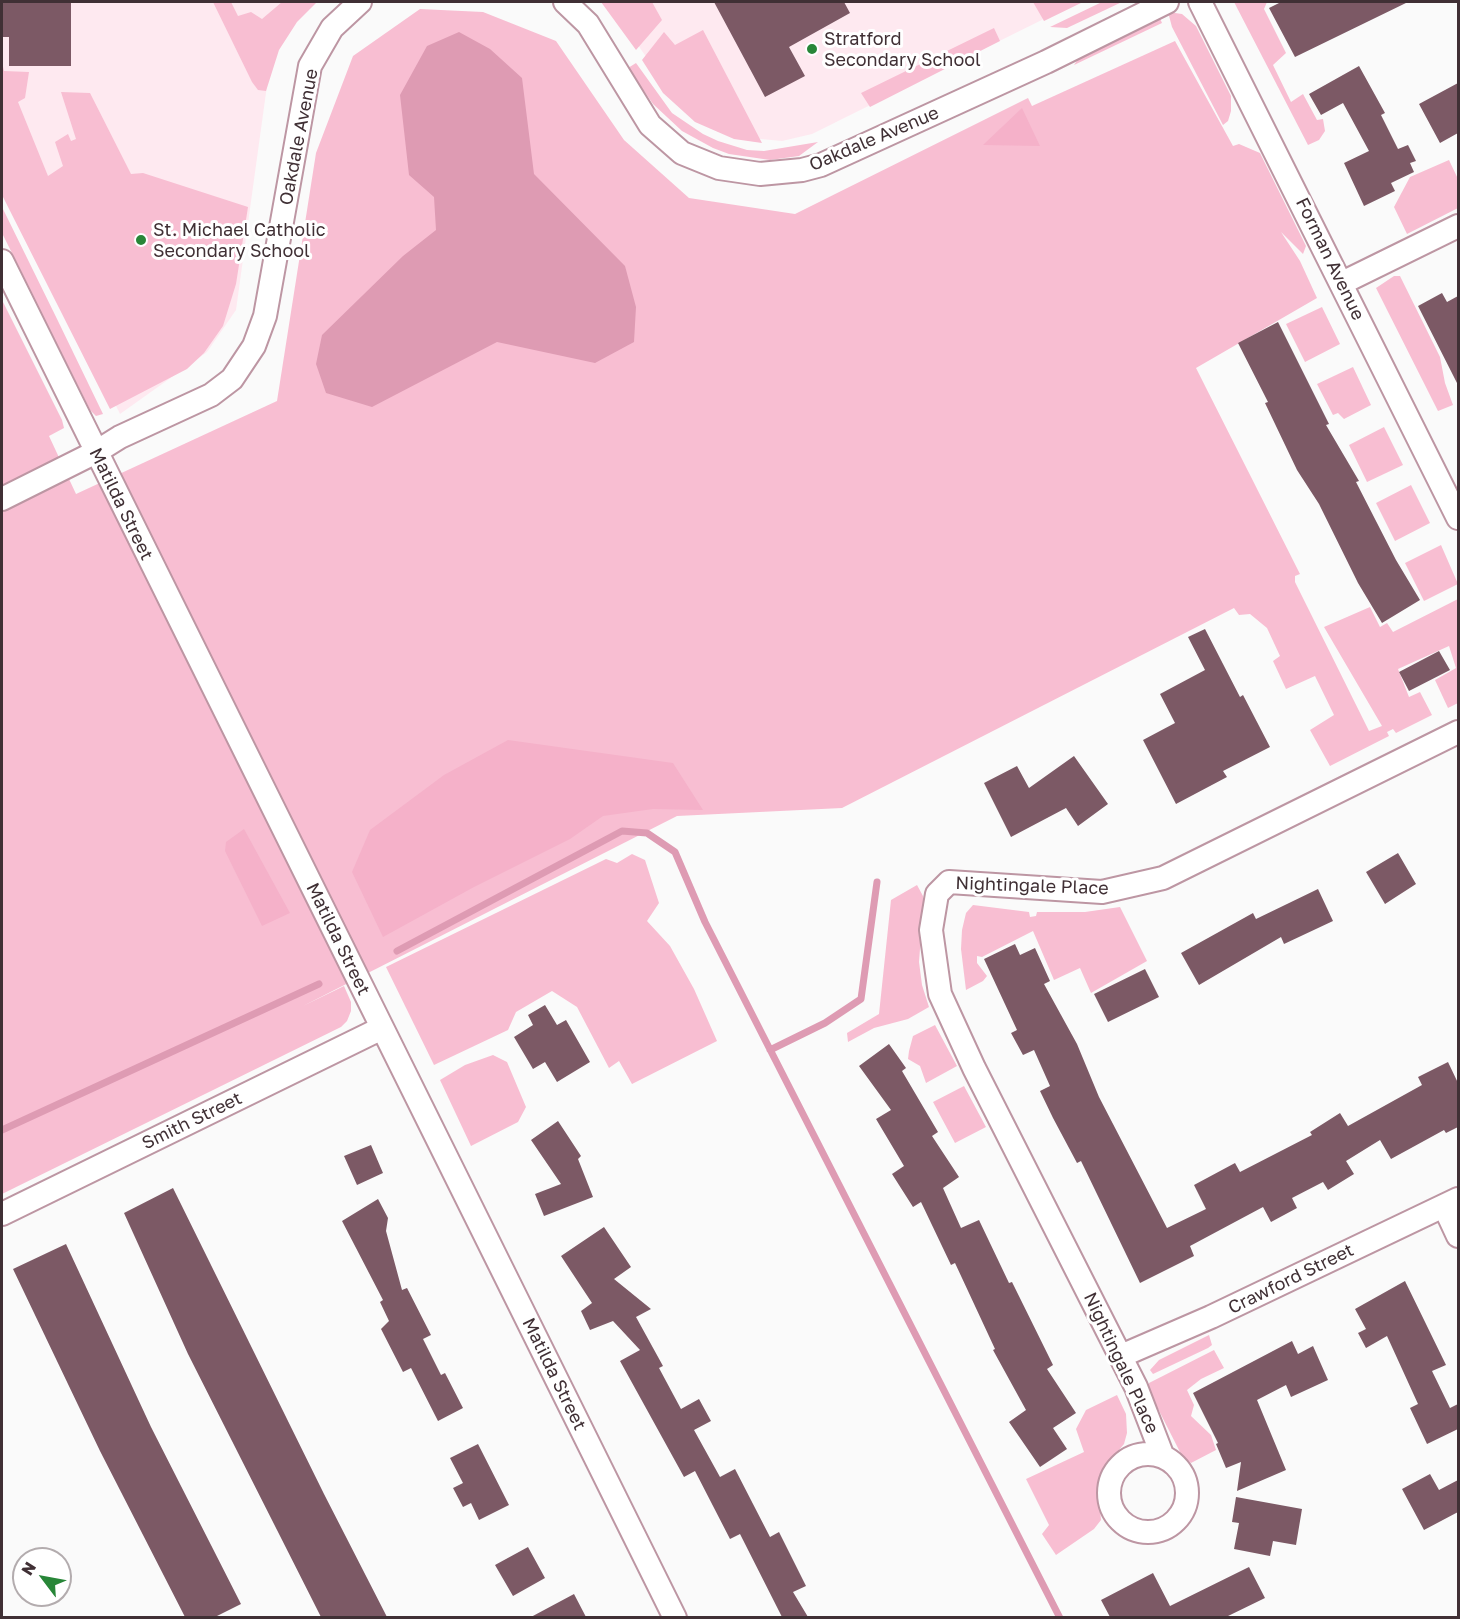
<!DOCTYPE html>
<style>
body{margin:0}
#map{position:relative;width:1460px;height:1619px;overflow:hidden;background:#fafafa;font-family:"Golos Text",sans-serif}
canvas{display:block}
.frame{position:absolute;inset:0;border:3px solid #403035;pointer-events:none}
.north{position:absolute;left:12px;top:1547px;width:60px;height:60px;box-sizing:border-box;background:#fff;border:2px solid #b3acae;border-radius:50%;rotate:302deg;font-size:16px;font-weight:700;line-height:24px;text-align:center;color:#403035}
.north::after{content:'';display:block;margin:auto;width:21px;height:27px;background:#288638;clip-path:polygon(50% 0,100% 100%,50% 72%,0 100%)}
</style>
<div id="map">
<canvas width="1460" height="1619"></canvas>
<div class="frame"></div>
<div class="north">N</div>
</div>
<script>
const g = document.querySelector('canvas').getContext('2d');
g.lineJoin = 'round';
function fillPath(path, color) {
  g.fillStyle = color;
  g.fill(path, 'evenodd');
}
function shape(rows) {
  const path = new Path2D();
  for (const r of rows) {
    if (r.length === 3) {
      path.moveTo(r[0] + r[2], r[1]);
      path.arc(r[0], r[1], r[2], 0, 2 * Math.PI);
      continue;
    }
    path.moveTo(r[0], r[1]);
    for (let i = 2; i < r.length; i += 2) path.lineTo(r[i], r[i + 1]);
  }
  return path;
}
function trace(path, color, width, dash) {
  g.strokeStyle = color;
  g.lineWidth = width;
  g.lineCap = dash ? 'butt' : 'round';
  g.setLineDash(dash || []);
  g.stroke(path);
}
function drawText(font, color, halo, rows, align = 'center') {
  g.font = font + ' "Golos Text",sans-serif';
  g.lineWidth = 6;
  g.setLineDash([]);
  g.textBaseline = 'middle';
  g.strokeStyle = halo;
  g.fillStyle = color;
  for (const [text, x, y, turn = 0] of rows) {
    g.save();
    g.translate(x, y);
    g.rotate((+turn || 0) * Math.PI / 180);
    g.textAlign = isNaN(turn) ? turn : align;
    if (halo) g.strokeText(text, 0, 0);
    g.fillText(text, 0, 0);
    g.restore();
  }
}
const built = shape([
 [2,2,308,2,273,42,236,310,207,352,120,414,2,169],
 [608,2,1078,2,812,134,782,141,740,137,674,97]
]);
const green = shape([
 [213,2,231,2,238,16,251,12,262,19,282,2,317,2,297,22,279,50,266,91,258,90,252,82],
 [601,2,652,2,662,20,636,50],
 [1033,2,1083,2,1044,21],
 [1102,2,1122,2,1067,28,1050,27],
 [1234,2,1267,2,1264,9,1286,53,1273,65,1291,102,1303,94,1317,120,1323,119,1325,131,1319,140,1308,145],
 [420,9,483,12,556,41,624,140,689,198,795,214,1028,98,1032,106,1175,41,1233,146,1239,144,1260,153,1306,246,1303,254,1281,232,1300,261,1317,298,1196,368,1300,574,1295,576,1295,582,1369,731,1382,726,1324,627,1370,607,1380,627,1387,623,1393,632,1458,599,1458,703,1448,708,1435,680,1456,668,1449,646,1398,669,1409,697,1420,692,1432,715,1396,733,1393,729,1387,732,1389,736,1330,766,1310,730,1334,715,1315,676,1286,689,1273,661,1280,656,1267,628,1250,614,1239,615,1234,608,842,808,677,816,303,1006,344,986,351,1002,351,1011,347,1021,341,1027,2,1194,2,300,62,420,64,428,49,436,76,494,277,401,316,153,353,56],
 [1168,12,1182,14,1196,26,1231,96,1231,111,1228,121,1223,125,1172,27],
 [1158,14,1162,23,1074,65,1080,56],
 [994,28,1000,41,870,107,861,93],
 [703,30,762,143,734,139,695,122,663,93,642,60,664,32,675,45],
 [2,62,4,71,29,72,25,98,18,102,48,176,63,166,55,142,68,134,71,141,76,139,61,92,90,93,131,174,143,173,248,207,236,284,223,326,204,353,187,369,110,409,2,195],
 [636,63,672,113,703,134,718,141,747,150,764,151,818,142,799,156,770,160,729,154,713,148,682,131,653,104,628,68],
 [1449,160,1458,179,1458,208,1407,234,1394,207,1410,177],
 [2,207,58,321,103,414,96,416,90,410,2,233],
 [1394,276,1400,276,1440,357,1445,383,1453,405,1438,411,1376,288],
 [1322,307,1340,344,1305,362,1286,324],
 [1353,367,1371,405,1344,419,1338,413,1333,415,1317,384],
 [1384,427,1403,465,1367,482,1349,445],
 [1411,485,1430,523,1395,541,1376,503],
 [1441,545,1458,584,1424,601,1405,563],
 [632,854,645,860,659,903,647,921,670,946,694,989,717,1041,632,1084,619,1061,609,1068,577,1007,552,991,516,1012,508,1030,434,1065,386,967,606,859,617,863],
 [917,885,923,896,923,909,919,962,922,985,929,1007,908,1019,874,1028,848,1042,847,1033,879,1014,891,900],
 [973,905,1029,912,1030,917,1036,916,1037,912,1085,912,1120,907,1147,961,1091,993,1080,968,1054,980,1033,931,982,957,977,956,977,963,987,976,983,981,966,990,961,949,962,930,966,913],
 [935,1025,957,1066,926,1083,920,1066,908,1059,909,1051,913,1036],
 [493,1055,507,1062,526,1107,518,1122,471,1146,440,1080,465,1065],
 [964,1086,986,1127,955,1143,933,1102],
 [1209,1335,1212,1345,1208,1348,1153,1374,1150,1370,1159,1360],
 [1214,1350,1224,1368,1201,1379,1187,1390,1194,1405,1191,1416,1211,1435,1216,1450,1191,1463,1182,1456,1148,1389,1149,1383],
 [1117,1395,1126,1414,1127,1433,1124,1444,1104,1468,1098,1483,1101,1520,1094,1529,1056,1555,1042,1534,1049,1525,1026,1479,1084,1452,1076,1429,1086,1410]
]);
const forest = shape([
 [1022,108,1040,146,983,145],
 [508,740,673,763,703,810,653,809,603,816,570,839,474,887,383,937,352,872,370,830,444,775],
 [244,829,290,913,262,926,225,851,226,842]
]);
const water = shape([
 [459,32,490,49,522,78,534,174,625,266,636,307,634,342,595,363,497,342,372,407,326,393,316,364,322,335,403,256,436,230,434,197,409,175,400,95,427,46]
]);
const stream = shape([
 [397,951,622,831,647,833,675,852,705,922,1060,1618],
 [770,1050,825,1023,861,999,877,882],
 [2,1130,319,984]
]);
const building = shape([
 [2,2,71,2,71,66,9,66,9,37,2,37],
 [714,2,844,2,850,13,789,47,805,76,765,97],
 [1281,2,1408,2,1295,57,1269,8],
 [1359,66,1385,113,1381,115,1398,149,1408,145,1416,161,1410,163,1414,172,1391,183,1395,191,1364,206,1344,163,1369,151,1343,103,1321,115,1309,94],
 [1458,83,1458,133,1440,143,1419,104],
 [1442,293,1447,302,1458,296,1458,385,1418,306],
 [1278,322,1329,424,1326,425,1359,481,1356,482,1396,560,1420,600,1382,623,1358,583,1319,504,1297,470,1265,403,1268,402,1238,343],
 [1205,629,1240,697,1243,695,1270,747,1223,771,1227,777,1176,804,1143,740,1175,723,1160,694,1205,670,1188,637],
 [1439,651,1450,670,1409,691,1399,672],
 [1074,756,1108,804,1078,826,1066,808,1011,837,984,783,1017,766,1029,788],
 [1398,853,1416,884,1385,904,1366,872],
 [1318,889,1333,921,1284,944,1281,937,1199,985,1181,953,1253,913,1256,919],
 [1015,944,1020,955,1035,948,1050,981,1044,984,1077,1044,1099,1097,1167,1228,1206,1209,1194,1185,1235,1163,1240,1172,1312,1135,1310,1132,1340,1113,1348,1126,1422,1085,1418,1077,1448,1062,1458,1083,1458,1127,1446,1133,1444,1130,1391,1159,1380,1140,1346,1161,1354,1174,1328,1190,1323,1182,1292,1198,1297,1208,1271,1222,1263,1207,1190,1246,1194,1256,1140,1283,1081,1161,1077,1163,1053,1118,1040,1091,1050,1086,1034,1050,1023,1055,1011,1033,1017,1030,984,959],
 [1145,969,1159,997,1108,1022,1094,994],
 [545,1005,557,1025,566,1020,590,1062,557,1082,545,1062,533,1069,514,1037,533,1025,528,1015],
 [889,1044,906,1068,902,1071,938,1132,932,1136,959,1177,943,1188,961,1228,979,1220,1009,1283,1012,1282,1053,1365,1047,1369,1076,1413,1053,1428,1067,1449,1040,1467,1009,1422,1026,1410,993,1350,995,1349,955,1263,951,1265,921,1202,913,1207,892,1174,904,1166,876,1119,891,1110,859,1066],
 [558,1121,581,1156,578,1159,593,1197,544,1216,535,1194,561,1184,531,1140],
 [371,1145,383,1173,357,1185,344,1156],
 [173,1188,324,1494,387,1617,321,1617,188,1354,124,1213],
 [378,1199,388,1218,386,1231,402,1290,407,1288,431,1335,423,1339,441,1375,445,1373,463,1408,438,1421,411,1368,403,1372,381,1329,389,1321,380,1302,383,1300,342,1221],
 [604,1227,631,1267,614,1279,651,1309,636,1317,663,1366,659,1368,681,1409,699,1399,711,1421,694,1430,720,1477,735,1469,770,1537,779,1532,806,1586,793,1592,808,1617,782,1617,740,1534,730,1539,695,1471,684,1477,620,1361,640,1350,613,1321,590,1330,581,1311,592,1303,561,1256],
 [66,1244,151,1427,241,1604,215,1617,185,1617,100,1451,13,1269],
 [1405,1281,1446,1365,1432,1371,1450,1408,1458,1404,1458,1429,1427,1444,1410,1408,1418,1404,1387,1336,1366,1348,1358,1333,1366,1329,1355,1309],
 [1292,1341,1298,1354,1313,1346,1328,1380,1291,1397,1286,1385,1257,1400,1286,1470,1237,1491,1241,1462,1226,1468,1216,1444,1218,1443,1193,1393],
 [478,1444,509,1505,479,1520,471,1503,463,1507,453,1488,463,1483,450,1458],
 [1430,1474,1439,1490,1458,1480,1458,1512,1424,1530,1402,1489],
 [1236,1497,1302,1509,1296,1545,1273,1541,1270,1556,1234,1549,1239,1523,1232,1522],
 [528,1547,545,1578,513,1596,495,1565],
 [1249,1567,1265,1598,1226,1617,1110,1617,1101,1600,1153,1573,1170,1606],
 [574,1594,586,1617,531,1617]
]);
const minor = shape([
 [565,2,588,24,650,125,682,153,719,168,760,174,802,170,821,165,1046,62,1167,2],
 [1200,2,1458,518],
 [2,261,675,1618],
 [1342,283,1458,226],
 [2,499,96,452,120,437,211,395,232,379,254,346,265,316,310,66,332,28,360,2],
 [1444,1206,1458,1236],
 [2,1214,382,1028],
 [1121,1356,1211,1317,1458,1199],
 [1148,1493,39],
 [1163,1457,1136,1387,974,1068,940,994,931,930,937,894,949,882,1102,892,1163,878,1458,732]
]);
const markers = [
 [812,49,6,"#288638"],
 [141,240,6,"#288638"]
];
const poiNames = [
 ["Stratford",824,39],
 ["Secondary School",824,60],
 ["St. Michael Catholic",153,230],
 ["Secondary School",153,251]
];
const streetNames = [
 ["Oakdale Avenue",299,137,-79],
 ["Oakdale Avenue",874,139,-23],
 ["Forman Avenue",1330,259,64],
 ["Matilda Street",121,504,64],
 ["Nightingale Place",1032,886,2],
 ["Matilda Street",338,939,64],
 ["Smith Street",192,1121,-26],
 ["Crawford Street",1291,1279,-26],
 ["Nightingale Place",1121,1363,65],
 ["Matilda Street",554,1374,64]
];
fillPath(built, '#fee9f0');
fillPath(green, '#f8bed2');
fillPath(forest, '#f5b1c9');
fillPath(water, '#de9bb3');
trace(stream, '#de9bb3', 7);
fillPath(building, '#7c5965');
trace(minor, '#bd96a3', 26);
trace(minor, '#fff', 22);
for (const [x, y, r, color] of markers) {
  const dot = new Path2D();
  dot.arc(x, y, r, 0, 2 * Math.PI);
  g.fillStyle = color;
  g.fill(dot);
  trace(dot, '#fff', 2);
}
drawText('18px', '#403035', '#fff', poiNames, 'left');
drawText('18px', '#403035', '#fff', streetNames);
</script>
